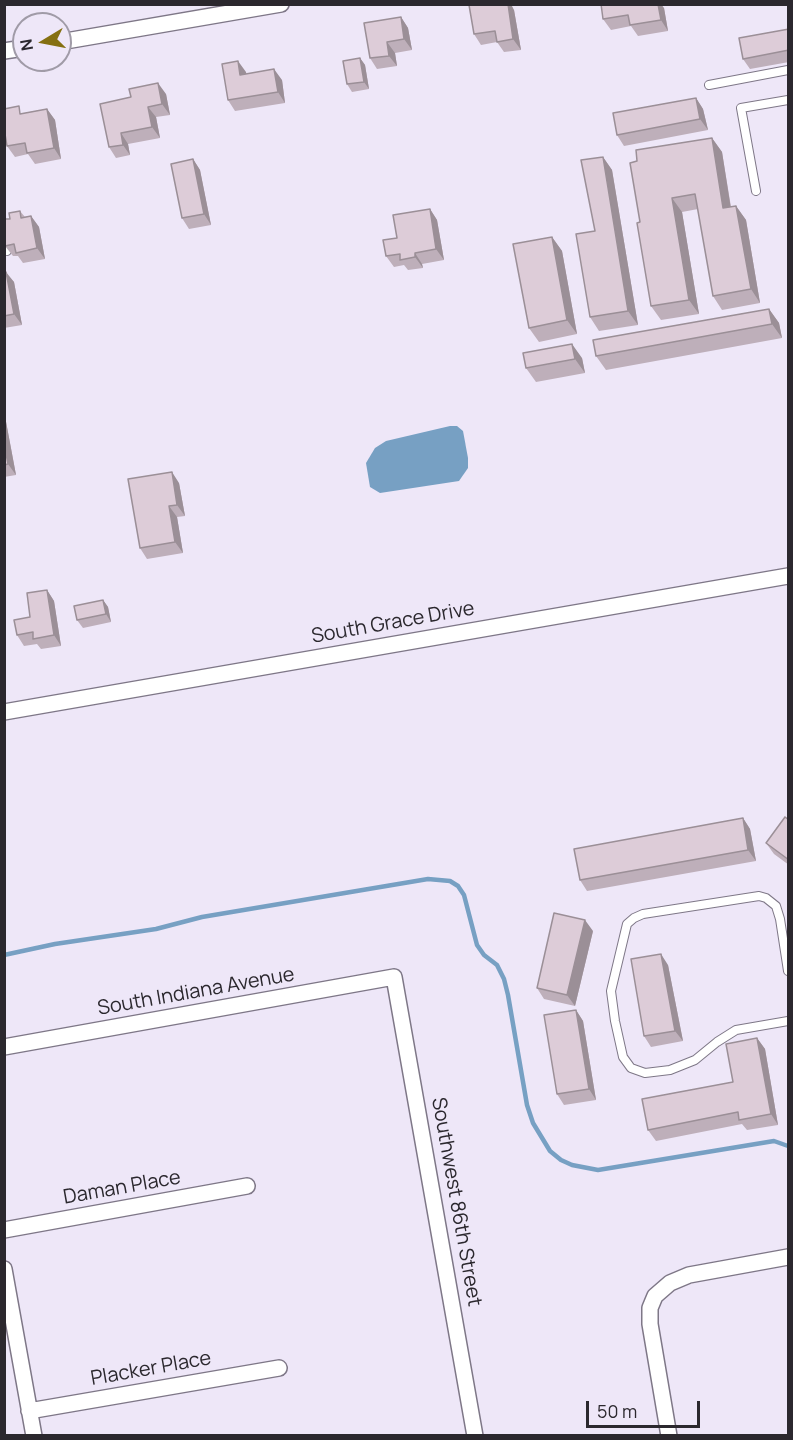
<!DOCTYPE html>
<style>
body{margin:0}
#map{position:relative;width:793px;height:1440px;overflow:hidden;background:#eee7f8;font-family:Manrope,sans-serif}
canvas{display:block}
.frame{position:absolute;inset:0;border:6px solid #2b282e;pointer-events:none}
.north{position:absolute;left:12px;top:12px;width:60px;height:60px;box-sizing:border-box;background:#eee7f8;border:2px solid #a09ba7;border-radius:50%;rotate:260deg;font-size:16px;font-weight:700;line-height:24px;text-align:center;color:#2b282e}
.north::after{content:'';display:block;margin:auto;width:21px;height:27px;background:#857011;clip-path:polygon(50% 0,100% 100%,50% 72%,0 100%)}
.scale{position:absolute;left:586px;top:1401px;width:114px;height:27px;box-sizing:border-box;border:3px solid #2b282e;border-top:0;padding-left:8px;font-size:18px;line-height:21px;white-space:nowrap;color:#2b282e;-webkit-text-stroke:4px #eee7f8;paint-order:stroke}
</style>
<div id="map">
<canvas width="793" height="1440"></canvas>
<div class="frame"></div>
<div class="north">N</div>
<div class="scale">50 m</div>
</div>
<script>
const g = document.querySelector('canvas').getContext('2d');
g.lineJoin = 'round';
function fillPath(path, color) {
  g.fillStyle = color;
  g.fill(path, 'evenodd');
}
function shape(rows) {
  const path = new Path2D();
  for (const r of rows) {
    path.moveTo(r[0], r[1]);
    for (let i = 2; i < r.length; i += 2) path.lineTo(r[i], r[i + 1]);
  }
  return path;
}
function trace(path, color, width, dash) {
  g.strokeStyle = color;
  g.lineWidth = width;
  g.lineCap = dash ? 'butt' : 'round';
  g.setLineDash(dash || []);
  g.stroke(path);
}
function drawText(font, color, halo, rows, align = 'center') {
  g.font = font + ' Manrope,sans-serif';
  g.lineWidth = 4.5;
  g.setLineDash([]);
  g.textBaseline = 'middle';
  g.strokeStyle = halo;
  g.fillStyle = color;
  for (const [text, x, y, turn = 0] of rows) {
    g.save();
    g.translate(x, y);
    g.rotate((+turn || 0) * Math.PI / 180);
    g.textAlign = isNaN(turn) ? turn : align;
    if (halo) g.strokeText(text, 0, 0);
    g.fillText(text, 0, 0);
    g.restore();
  }
}
const water = shape([
 [450,426,457,426,463,431,468,458,468,468,459,481,380,493,370,487,366,463,375,448,386,441]
]);
const stream = shape([
 [4,955,55,944,156,929,202,917,428,879,450,881,458,886,464,895,477,945,484,955,497,965,504,979,508,995,527,1105,533,1123,550,1151,561,1160,572,1165,598,1170,774,1141,788,1146]
]);
const service = shape([
 [709,85,788,70],
 [756,191,741,108,788,100],
 [4,246,7,251],
 [788,971,780,919,776,906,766,898,759,896,643,914,634,918,627,924,611,991,615,1021,623,1057,631,1068,645,1073,670,1070,695,1060,717,1042,736,1030,788,1021]
]);
const minor = shape([
 [60,42,281,4],
 [4,51,24,48],
 [4,712,788,576],
 [4,1047,394,977,475,1436],
 [4,1230,247,1186],
 [4,1269,34,1436],
 [29,1411,279,1368],
 [669,1436,650,1324,650,1308,655,1296,670,1283,689,1275,788,1257]
]);
const wall = shape([
 [664,8,668,31,638,36,631,26,611,30,603,19],
 [514,10,521,50,504,52,497,42,481,45,474,34],
 [401,17,408,28,412,50,395,53,397,66,377,69,370,58],
 [789,29,789,62,750,69,743,59],
 [360,58,365,65,369,89,352,92,347,84],
 [246,72,246,74,282,80,285,103,235,111,228,100],
 [166,94,170,115,156,117,160,138,128,144,130,155,116,158,109,147,131,97],
 [696,98,703,109,708,130,624,146,617,135],
 [47,109,55,120,61,159,35,164,28,154,15,157,7,146,24,113],
 [712,138,722,152,731,207,736,206,746,220,760,303,722,310,713,296,698,209,682,212,699,314,661,320,651,306,640,222,637,161],
 [603,157,612,170,638,325,599,331,590,317,595,231],
 [193,159,200,170,211,225,189,229,182,218],
 [430,209,437,220,444,260,422,264,423,268,408,270,404,265,394,267,386,256,397,238],
 [20,211,25,217,31,216,39,227,45,259,23,263,18,256,13,256,5,246,10,219],
 [552,237,562,251,577,334,539,342,529,328],
 [4,272,14,282,22,325,4,328],
 [769,309,779,323,782,338,606,370,596,356],
 [582,358,585,373,536,382,526,368],
 [4,411,16,475,4,477],
 [179,483,185,516,177,517,183,553,147,559,140,548],
 [47,590,54,601,61,646,41,649,37,644,24,646,17,635,30,617],
 [103,600,108,607,111,622,83,628,77,620],
 [743,818,750,829,756,861,587,891,580,880],
 [789,820,789,865,774,854,766,843],
 [593,931,575,1006,544,999,537,988],
 [668,965,683,1041,651,1047,644,1036],
 [576,1010,583,1021,596,1100,564,1105,557,1094],
 [757,1038,765,1049,778,1125,747,1130,742,1124,656,1141,648,1130,733,1082]
]);
const shadedWall = shape([
 [508,4,511,4,514,10,521,50,513,39],
 [658,4,661,4,664,8,668,31,661,20],
 [401,17,408,28,412,50,404,39],
 [387,42,395,53,397,66,389,56],
 [360,58,365,65,369,89,364,82],
 [238,61,246,72,248,85,240,75],
 [274,69,282,80,285,103,278,92],
 [158,83,166,94,170,115,162,104],
 [696,98,703,109,708,130,700,119],
 [148,107,156,117,160,138,152,127],
 [47,109,55,120,61,159,54,148],
 [121,133,128,144,130,155,123,145],
 [712,138,722,152,733,222,723,208],
 [603,157,612,170,638,325,628,311],
 [193,159,200,170,211,225,204,214],
 [672,198,682,212,699,314,689,300],
 [736,206,746,220,760,303,751,289],
 [430,209,437,220,444,260,436,249],
 [31,216,39,227,45,259,37,248],
 [552,237,562,251,577,334,567,320],
 [415,253,422,264,423,268,415,257],
 [6,272,14,282,22,325,14,314],
 [769,309,779,323,782,338,772,324],
 [572,344,582,358,585,373,575,359],
 [4,411,16,475,8,464,4,443],
 [172,472,179,483,185,516,177,505],
 [169,506,177,517,183,553,175,542],
 [47,590,54,601,61,646,54,635],
 [103,600,108,607,111,622,106,614],
 [743,818,750,829,756,861,748,850],
 [585,920,593,931,575,1006,567,995],
 [661,954,668,965,683,1041,675,1031],
 [576,1010,583,1021,596,1100,589,1089],
 [757,1038,765,1049,778,1125,771,1114]
]);
const building = shape([
 [473,4,508,4,513,39,497,42,495,31,474,34,469,5,473,4],
 [601,4,658,4,661,20,630,25,628,15,603,19,601,4],
 [401,17,404,39,387,42,389,56,370,58,364,23,401,17],
 [789,29,789,50,743,59,739,38,789,29],
 [360,58,364,82,347,84,343,61,360,58],
 [238,61,240,75,274,69,278,92,228,100,222,64,238,61],
 [158,83,162,104,148,107,152,127,121,133,123,145,109,147,100,104,131,97,129,89,158,83],
 [696,98,700,119,617,135,613,113,696,98],
 [19,106,20,114,47,109,54,148,27,153,25,143,7,146,4,128,4,109,19,106],
 [712,138,723,208,736,206,751,289,713,296,695,194,672,198,689,300,651,306,637,223,640,222,630,163,637,161,636,150,712,138],
 [603,157,628,311,590,317,576,234,595,231,581,160,603,157],
 [193,159,204,214,182,218,171,164,193,159],
 [430,209,436,249,415,253,415,257,400,260,400,254,386,256,383,240,397,238,393,215,430,209],
 [20,211,21,218,31,216,37,248,16,253,14,244,5,246,4,219,10,219,9,213,20,211],
 [552,237,567,320,529,328,513,244,552,237],
 [4,272,6,272,14,314,4,316,4,272],
 [769,309,772,324,596,356,593,340,769,309],
 [572,344,575,359,526,368,523,353,572,344],
 [4,443,8,464,4,465,4,443],
 [172,472,177,505,169,506,175,542,140,548,128,479,172,472],
 [47,590,54,635,33,639,33,632,17,635,14,620,30,617,27,593,47,590],
 [103,600,106,614,77,620,74,606,103,600],
 [785,817,789,820,789,860,766,843,785,817],
 [743,818,748,850,580,880,574,849,743,818],
 [554,913,585,920,567,995,537,988,554,913],
 [661,954,675,1031,644,1036,631,959,661,954],
 [576,1010,589,1089,557,1094,544,1015,576,1010],
 [757,1038,771,1114,739,1120,738,1112,648,1130,642,1099,733,1082,726,1044,757,1038]
]);
const streetNames = [
 ["South Grace Drive",393,623,-10],
 ["South Indiana Avenue",196,992,-10],
 ["Daman Place",122,1188,-10],
 ["Southwest 86th Street",456,1202,80],
 ["Placker Place",151,1369,-10]
];
fillPath(water, '#77a0c3');
trace(stream, '#77a0c3', 4.5);
trace(service, '#7e7787', 10);
trace(minor, '#7e7787', 18);
trace(service, '#fff', 8);
trace(minor, '#fff', 15);
fillPath(wall, '#beafba');
fillPath(shadedWall, '#9b8f97');
fillPath(building, '#ddccd8');
trace(building, '#9b8f97', 1.5);
drawText('20px', '#2b282e', '#eee7f8', streetNames);
</script>
